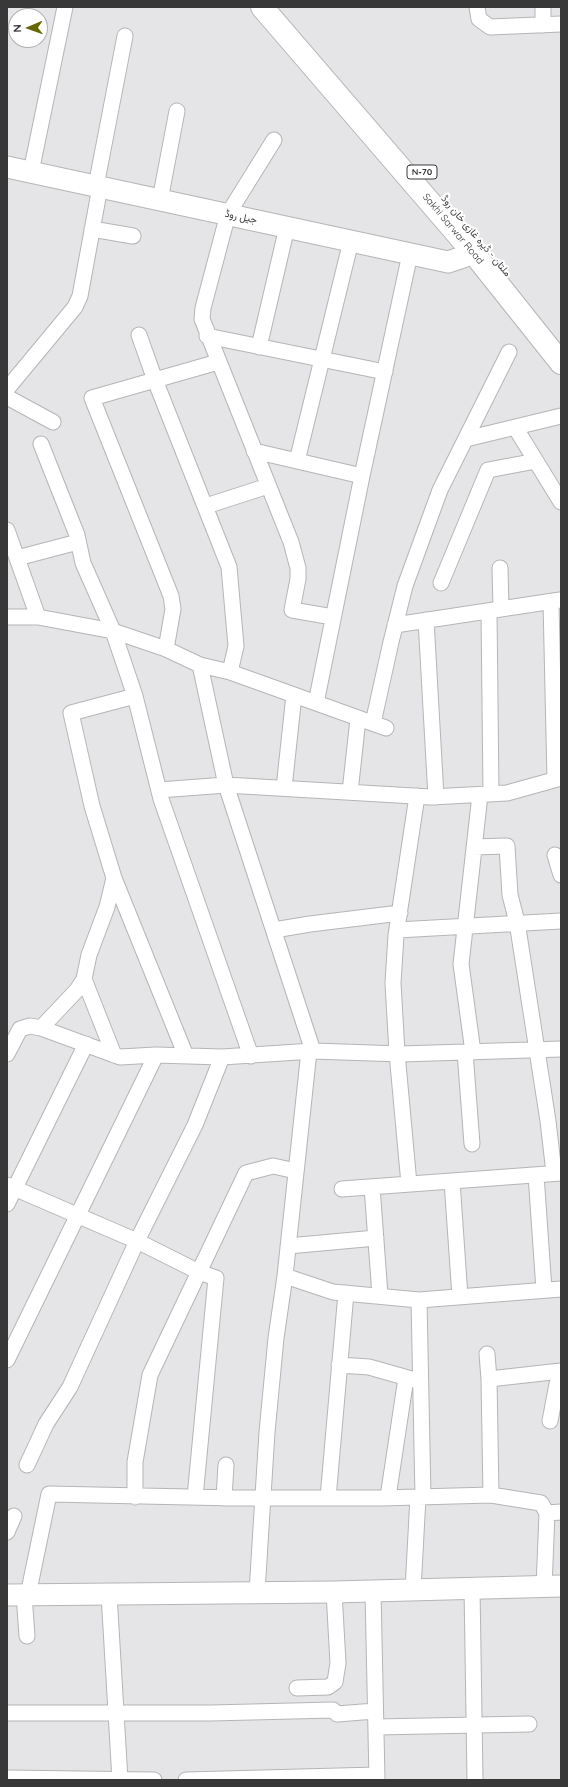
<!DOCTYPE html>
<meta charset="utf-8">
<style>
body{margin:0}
#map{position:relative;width:568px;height:1787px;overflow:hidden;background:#e5e5e7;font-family:Quicksand,sans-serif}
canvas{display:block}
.frame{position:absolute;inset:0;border:8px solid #383839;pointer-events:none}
.north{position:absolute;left:8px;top:8px;width:40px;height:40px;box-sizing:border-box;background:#fff;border:1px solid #afafb0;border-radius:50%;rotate:268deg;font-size:11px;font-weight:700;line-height:16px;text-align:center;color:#383839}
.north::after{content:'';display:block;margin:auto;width:14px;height:18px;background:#656702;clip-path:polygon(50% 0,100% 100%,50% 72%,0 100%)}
</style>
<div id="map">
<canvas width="568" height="1787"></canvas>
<div class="frame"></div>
<div class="north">N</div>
</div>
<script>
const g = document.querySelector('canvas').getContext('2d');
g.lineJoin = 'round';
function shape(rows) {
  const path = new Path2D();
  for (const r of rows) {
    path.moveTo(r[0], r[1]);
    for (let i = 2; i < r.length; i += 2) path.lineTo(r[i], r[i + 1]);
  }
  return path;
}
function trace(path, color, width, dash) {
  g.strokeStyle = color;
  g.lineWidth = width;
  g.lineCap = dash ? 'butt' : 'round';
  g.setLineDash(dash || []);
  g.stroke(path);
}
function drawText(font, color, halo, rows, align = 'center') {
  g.font = font + ' Quicksand,Vazirmatn,sans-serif';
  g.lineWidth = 4;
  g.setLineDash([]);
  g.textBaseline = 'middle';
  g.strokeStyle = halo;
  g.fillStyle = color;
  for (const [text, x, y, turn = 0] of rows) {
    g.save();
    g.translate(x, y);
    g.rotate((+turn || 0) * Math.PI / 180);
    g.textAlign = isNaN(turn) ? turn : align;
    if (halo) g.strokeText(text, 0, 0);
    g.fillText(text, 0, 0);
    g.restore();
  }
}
const street = shape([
 [477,7,479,19,490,27,561,24],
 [543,25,543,7],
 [274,140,228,214,203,308,202,319,291,542,298,568,298,579,292,610,333,617],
 [31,172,65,7],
 [96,186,125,36],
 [160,200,177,111],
 [92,229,133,236],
 [139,335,155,380,229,567,236,646,230,672],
 [207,336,385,372],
 [259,347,287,227],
 [7,389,75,307,80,296,100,187],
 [7,397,53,422],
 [515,427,561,502],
 [466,439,561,416],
 [41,444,77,535,83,563,113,631,135,696,161,799,251,1056],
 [254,451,362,476],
 [297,461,351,241],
 [206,506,268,486],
 [7,530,38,617],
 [17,558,78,542],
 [500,568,501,609],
 [441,583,488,470,536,461],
 [551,602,555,779],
 [489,611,491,794],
 [7,617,38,617,113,631,166,649,200,665,230,672,386,728],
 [426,620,436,797],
 [395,625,560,600],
 [166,649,173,609,171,596,92,398,218,362],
 [200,665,226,785,313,1051],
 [135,696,71,713,92,806,114,878,186,1056],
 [316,703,362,476,410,254],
 [373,723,391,642,405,586,440,490,509,352],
 [284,788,294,695],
 [159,790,226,785,431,797,507,793,561,778],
 [350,792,358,719],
 [474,847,507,846,510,895,517,922,548,1121,554,1173],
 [555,855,561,875],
 [274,930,310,924,400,913],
 [397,930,561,921],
 [84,979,114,1055],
 [41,1028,77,990,84,979,89,955,107,907,114,878],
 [465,1052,472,1144],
 [473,1052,461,964,480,795],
 [7,1054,20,1029,30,1026,41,1028,120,1057,156,1055,222,1057,313,1051,401,1054,561,1049],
 [536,1175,544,1290],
 [452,1181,460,1297],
 [409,1184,397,1053,393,983,396,935,417,796],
 [7,1185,137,1241,199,1272,216,1278,195,1497],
 [372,1187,380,1295],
 [342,1189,561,1173],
 [7,1204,86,1044],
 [288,1246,376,1238],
 [285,1276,333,1292,419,1300,561,1289],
 [419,1300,423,1497],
 [487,1354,489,1379,491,1495],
 [7,1360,156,1055],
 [339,1365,369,1367,415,1380],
 [489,1379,561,1371],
 [550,1421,557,1384,561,1374],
 [27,1465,46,1424,70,1387,137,1241,195,1125,222,1057],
 [135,1497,135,1462,150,1375,246,1173,273,1166,296,1171],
 [388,1497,406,1378],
 [224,1498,226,1465],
 [328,1498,346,1293],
 [547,1513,561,1512],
 [7,1532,14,1516],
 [472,1588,475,1780],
 [413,1590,418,1497],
 [373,1591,377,1780],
 [257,1592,267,1432,276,1338,285,1276,309,1051],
 [109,1594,120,1780],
 [24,1595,27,1636],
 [28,1595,49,1494,236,1498,381,1498,491,1495,541,1503,547,1513,544,1587],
 [297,1688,328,1687,335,1682,338,1663,334,1592],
 [7,1713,211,1713,333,1710,337,1714,375,1711],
 [376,1727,529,1724],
 [7,1778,154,1780],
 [186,1780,377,1775]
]);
const secondary = shape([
 [7,167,448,262,463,257,471,250],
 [7,1595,334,1592,561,1586]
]);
const highway = shape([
 [262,7,471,250,561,363]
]);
const shields = [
 [422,172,30]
];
const shieldNames = [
 ["N-70",422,172]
];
const streetNames = [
 ["جیل روڈ",241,217,12],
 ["Sakhi Sarwar Road",453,229,50],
 ["ملتان - ڈیرہ غازی خان روڈ",476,236,50]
];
trace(street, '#b5b5b7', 17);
trace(secondary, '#b5b5b7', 23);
trace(highway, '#b5b5b7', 24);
trace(street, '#fff', 15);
trace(secondary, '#fff', 21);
trace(highway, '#fff', 22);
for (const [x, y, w] of shields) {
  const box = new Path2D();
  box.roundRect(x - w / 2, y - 7, w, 14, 3);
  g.fillStyle = '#fff';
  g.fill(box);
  trace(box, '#383839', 1);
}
drawText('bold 9px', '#383839', null, shieldNames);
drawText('10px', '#383839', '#fff', streetNames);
</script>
